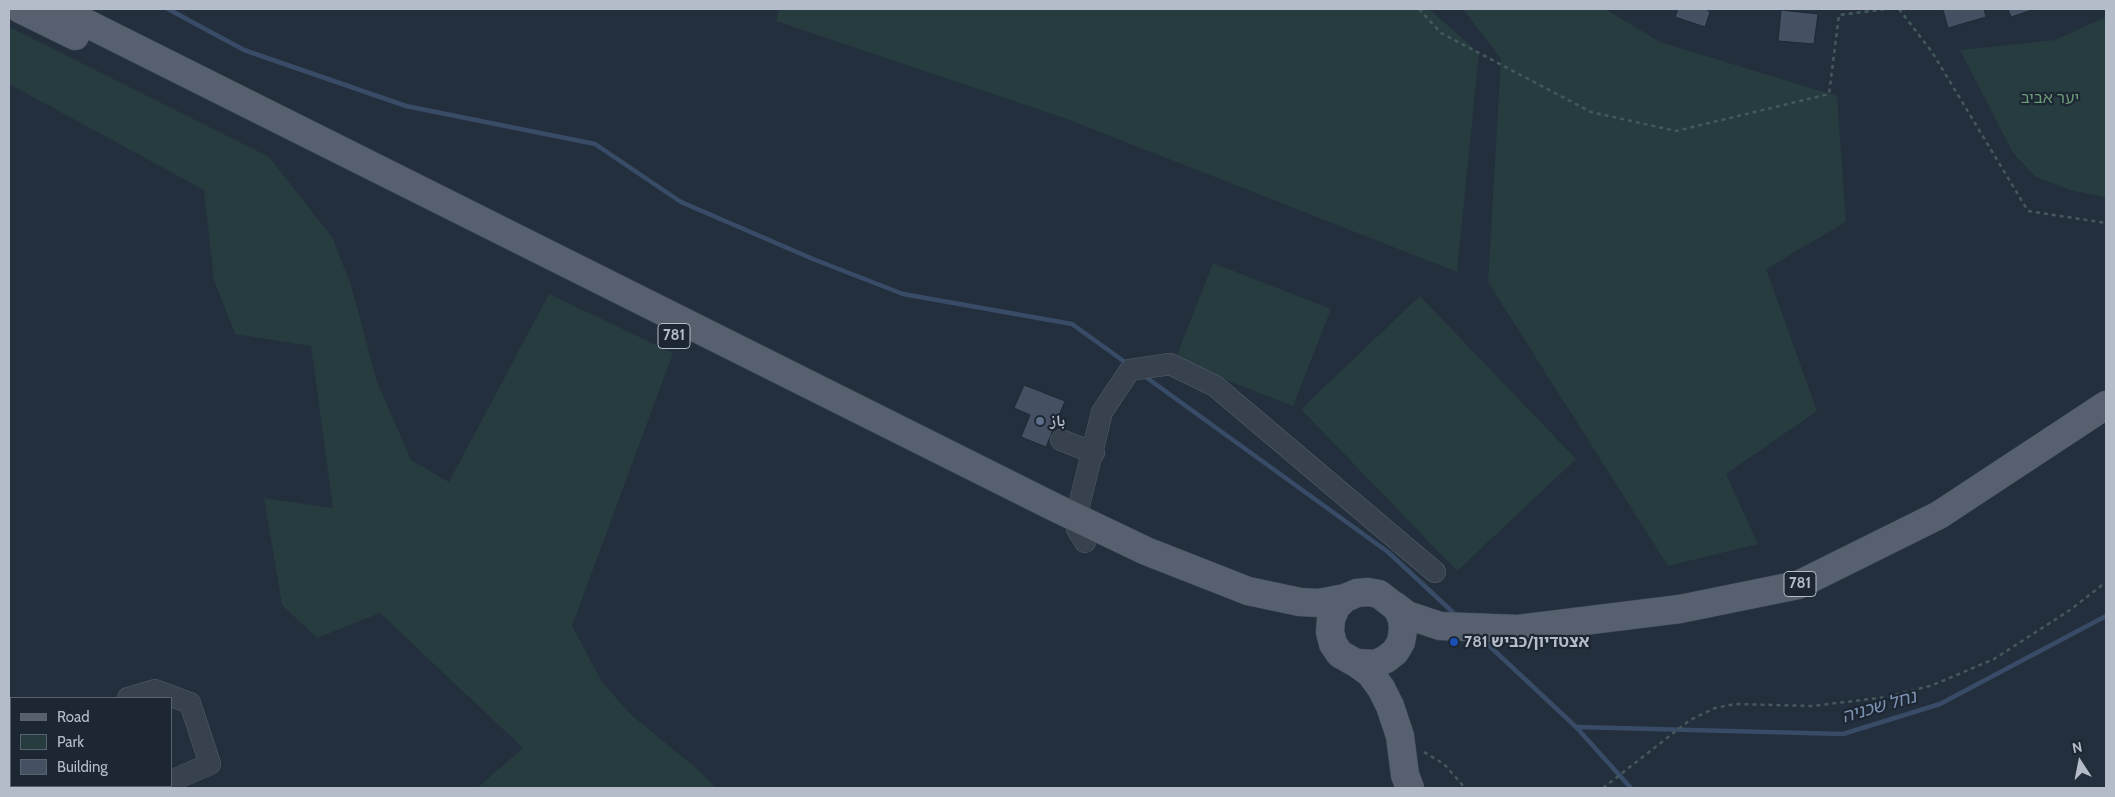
<!DOCTYPE html>
<meta charset="utf-8">
<style>
body{margin:0}
#map{position:relative;width:2115px;height:797px;overflow:hidden;background:#242f3e;font-family:Cabin,sans-serif}
canvas{display:block}
.frame{position:absolute;inset:0;border:10px solid #b4bcc9;pointer-events:none}
.legend{position:absolute;left:10px;top:697px;width:162px;height:90px;box-sizing:border-box;background:#1d2633;border:1px solid #59626f;margin:0;padding:6px 9px;list-style:none;font-size:15px;color:#b4bcc9}
.legend li{display:flex;align-items:center;gap:10px;height:25px}
.legend b{width:25px;border:1px solid #59626f}
.north{position:absolute;left:2055px;top:737px;width:50px;height:50px;-webkit-text-stroke:4px #1d2633;paint-order:stroke;rotate:349deg;font-size:14px;font-weight:700;line-height:20px;text-align:center;color:#b4bcc9}
.north::after{content:'';display:block;margin:auto;width:18px;height:22px;background:#b4bcc9;clip-path:polygon(50% 0,100% 100%,50% 72%,0 100%)}
</style>
<div id="map">
<canvas width="2115" height="797"></canvas>
<div class="frame"></div>
<ul class="legend">
<li><b style="height:6px;background:#56606e"></b>Road</li>
<li><b style="height:14px;background:#263c3f"></b>Park</li>
<li><b style="height:14px;background:#455162"></b>Building</li>
</ul>
<div class="north">N</div>
</div>
<script>
const g = document.querySelector('canvas').getContext('2d');
g.lineJoin = 'round';
function fillPath(path, color) {
  g.fillStyle = color;
  g.fill(path, 'evenodd');
}
function shape(rows) {
  const path = new Path2D();
  for (const r of rows) {
    path.moveTo(r[0], r[1]);
    for (let i = 2; i < r.length; i += 2) path.lineTo(r[i], r[i + 1]);
  }
  return path;
}
function trace(path, color, width, dash) {
  g.strokeStyle = color;
  g.lineWidth = width;
  g.lineCap = dash ? 'butt' : 'round';
  g.setLineDash(dash || []);
  g.stroke(path);
}
function drawText(font, color, halo, rows, align = 'center') {
  g.font = font + ' Cabin,"Noto Naskh Arabic","Noto Sans Hebrew",sans-serif';
  g.lineWidth = 4.5;
  g.setLineDash([]);
  g.textBaseline = 'middle';
  g.strokeStyle = halo;
  g.fillStyle = color;
  for (const [text, x, y, turn = 0] of rows) {
    g.save();
    g.translate(x, y);
    g.rotate((+turn || 0) * Math.PI / 180);
    g.textAlign = isNaN(turn) ? turn : align;
    if (halo) g.strokeText(text, 0, 0);
    g.fillText(text, 0, 0);
    g.restore();
  }
}
const green = shape([
 [779,9,1429,9,1479,53,1457,272,1067,119,776,21],
 [1463,9,1605,9,1660,42,1837,96,1846,222,1766,269,1817,411,1726,474,1758,544,1668,566,1488,282,1501,59],
 [2106,17,2106,197,2073,191,2036,177,2013,153,1960,50,2055,40],
 [9,27,269,157,332,237,351,285,377,382,411,460,449,482,549,294,673,353,572,626,602,682,630,714,695,767,716,788,477,788,523,748,380,613,317,638,282,605,264,498,333,508,311,346,235,334,214,280,204,190,9,84],
 [1213,263,1331,309,1293,406,1175,360],
 [1420,296,1576,459,1457,571,1301,409]
]);
const stream = shape([
 [168,9,244,50,406,106,595,144,681,202,813,259,903,294,1072,324,1129,365],
 [1143,375,1388,552,1458,617],
 [1482,639,1576,727,1631,788],
 [1577,727,1843,734,1940,704,2106,616]
]);
const building = shape([
 [1678,9,1706,9,1710,12,1705,27,1675,17,1678,9],
 [1947,9,1984,9,1986,17,1948,28,1943,10,1947,9],
 [2008,9,2035,9,2011,17,2008,9],
 [1781,10,1818,14,1814,44,1778,41,1781,10],
 [1024,385,1065,401,1046,447,1021,437,1030,415,1014,408,1024,385]
]);
const path = shape([
 [1419,9,1441,33,1591,112,1676,131,1829,94,1839,15,1887,9],
 [1899,9,1932,52,2028,211,2106,223],
 [1424,752,1444,764,1465,788],
 [1603,788,1690,720,1715,708,1735,704,1812,706,1887,697,1933,685,1994,659,2070,610,2106,582]
]);
const minor = shape([
 [1061,440,1094,453],
 [1085,542,1077,529,1076,518,1102,412,1130,370,1170,364,1215,386,1435,572],
 [128,698,155,690,190,703,210,764,171,781],
 [87,788,87,786]
]);
const major = shape([
 [20,9,75,36],
 [58,9,1054,507,1146,551,1248,591,1300,602,1319,603,1345,598,1357,593,1368,592,1379,594,1397,608,1402,619,1403,630,1401,642,1395,652,1386,659,1376,664,1356,663,1340,654,1333,644,1330,632,1331,619,1336,607,1345,598],
 [1394,605,1407,615,1440,626,1518,629,1680,609,1798,585,1939,515,2106,405],
 [1356,663,1370,673,1381,688,1390,706,1400,736,1405,775,1410,788]
]);
const markers = [
 [1040,421,5,"#5c6f8a"],
 [1454,642,5,"#1a4fb4"]
];
const shields = [
 [674,336,32],
 [1800,584,32]
];
const shieldNames = [
 ["781",674,336],
 ["781",1800,584]
];
const parkNames = [
 ["יער אביב",2050,98]
];
const poiNames = [
 ["باز",1050,421],
 ["אצטדיון/כביש 781",1464,642]
];
const waterNames = [
 ["נחל שכניה",1879,707,-16]
];
fillPath(green, '#263c3f');
trace(stream, '#394c67', 4.5);
fillPath(building, '#455162');
trace(building, '#1f2835', 1);
trace(minor, '#565f6c', 22);
trace(major, '#414a57', 29);
trace(path, '#44595c', 2.5, [4, 4]);
trace(minor, '#38414e', 21);
trace(major, '#56606e', 28);
for (const [x, y, r, color] of markers) {
  const dot = new Path2D();
  dot.arc(x, y, r, 0, 2 * Math.PI);
  g.fillStyle = color;
  g.fill(dot);
  trace(dot, '#1d2633', 2);
}
for (const [x, y, w] of shields) {
  const box = new Path2D();
  box.roundRect(x - w / 2, y - 12.5, w, 25, 4);
  g.fillStyle = '#1d2633';
  g.fill(box);
  trace(box, '#b4bcc9', 1);
}
drawText('bold 15px', '#b4bcc9', null, shieldNames);
drawText('16px', '#6b9a76', '#1d2633', parkNames);
drawText('bold 16px', '#b4bcc9', '#1d2633', poiNames, 'left');
drawText('italic 18px', '#7c92b1', '#1d2633', waterNames);
</script>
